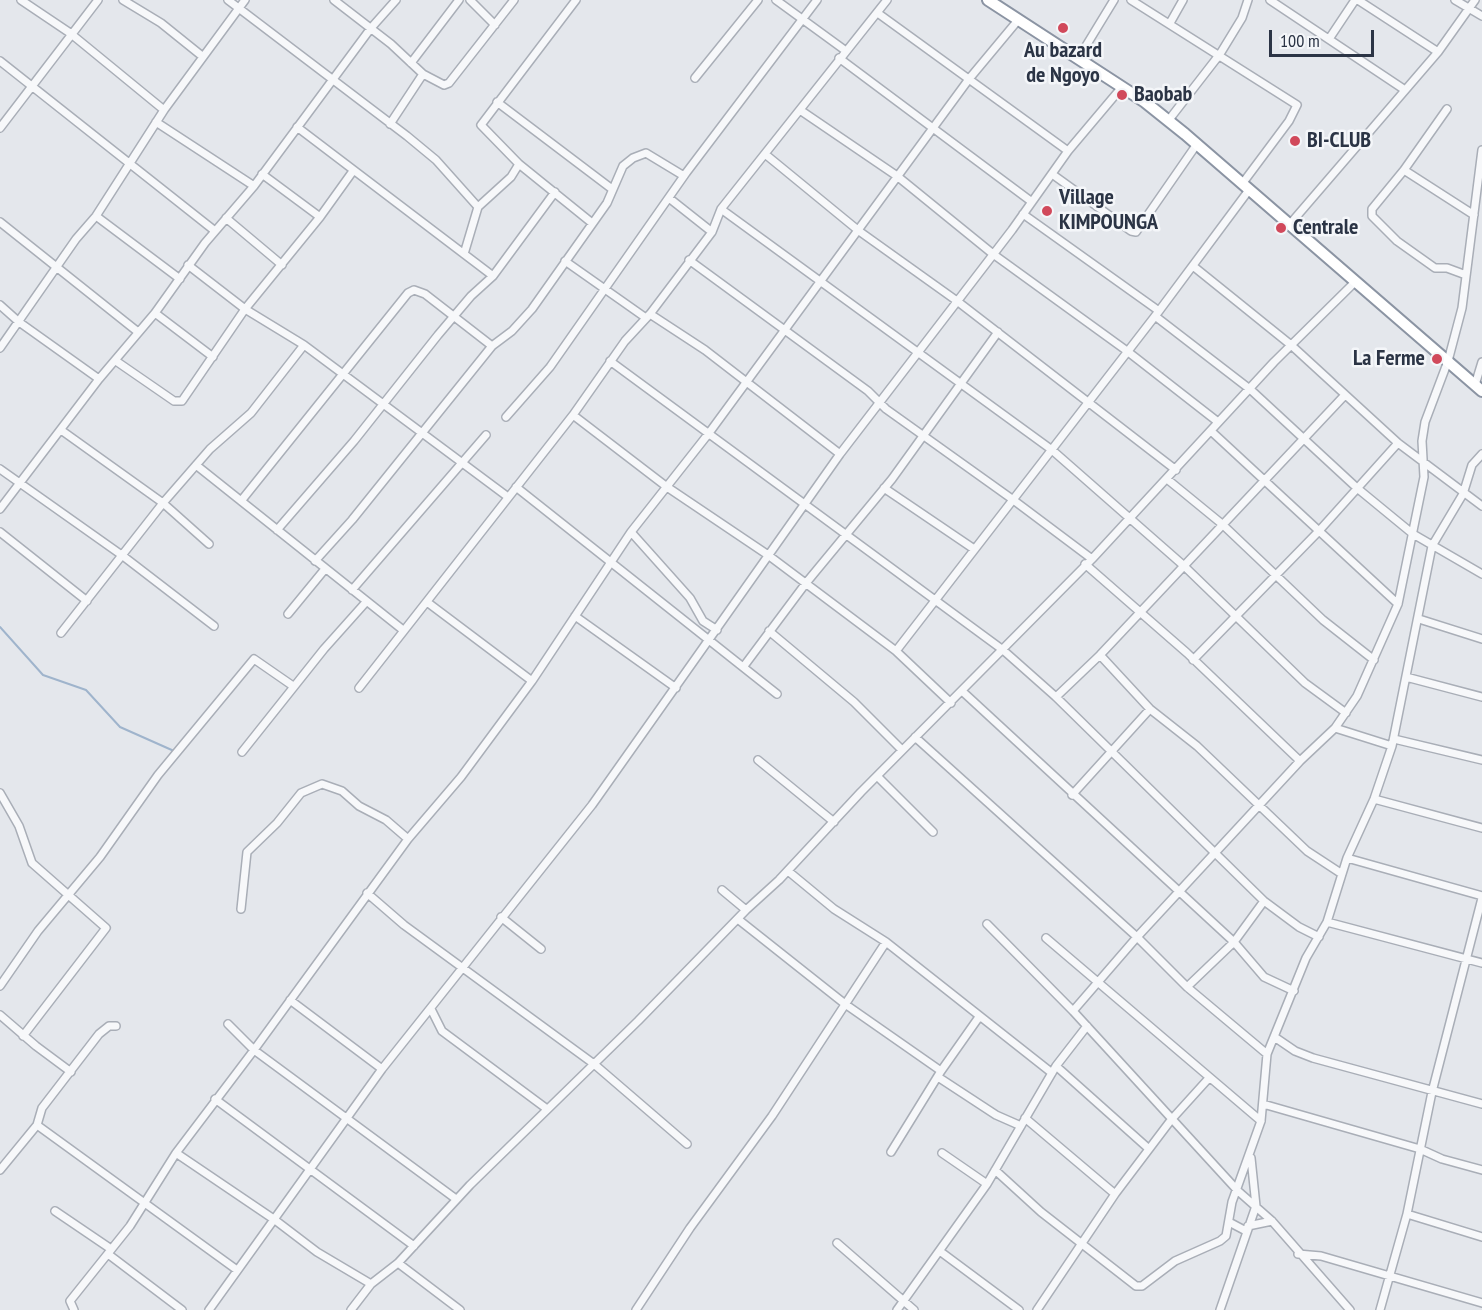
<!DOCTYPE html>
<style>
body{margin:0}
#map{position:relative;width:1482px;height:1310px;overflow:hidden;background:#e4e7ec;font-family:"PT Sans Narrow",sans-serif}
canvas{display:block}
.scale{position:absolute;left:1269px;top:30px;width:105px;height:27px;box-sizing:border-box;border:3px solid #2b3445;border-top:0;padding-left:8px;font-size:18px;line-height:21px;white-space:nowrap;color:#2b3445;-webkit-text-stroke:4px #f4f6f9;paint-order:stroke}
</style>
<div id="map">
<canvas width="1482" height="1310"></canvas>
<div class="scale">100 m</div>
</div>
<script>
const g = document.querySelector('canvas').getContext('2d');
g.lineJoin = 'round';
function shape(rows) {
  const path = new Path2D();
  for (const r of rows) {
    path.moveTo(r[0], r[1]);
    for (let i = 2; i < r.length; i += 2) path.lineTo(r[i], r[i + 1]);
  }
  return path;
}
function trace(path, color, width, dash) {
  g.strokeStyle = color;
  g.lineWidth = width;
  g.lineCap = dash ? 'butt' : 'round';
  g.setLineDash(dash || []);
  g.stroke(path);
}
function drawText(font, color, halo, rows, align = 'center') {
  g.font = font + ' "PT Sans Narrow",sans-serif';
  g.lineWidth = 5;
  g.setLineDash([]);
  g.textBaseline = 'middle';
  g.strokeStyle = halo;
  g.fillStyle = color;
  for (const [text, x, y, turn = 0] of rows) {
    g.save();
    g.translate(x, y);
    g.rotate((+turn || 0) * Math.PI / 180);
    g.textAlign = isNaN(turn) ? turn : align;
    if (halo) g.strokeText(text, 0, 0);
    g.fillText(text, 0, 0);
    g.restore();
  }
}
const stream = shape([
 [0,627,43,675,86,690,120,727,174,751]
]);
const minor = shape([
 [21,0,70,33,164,110],
 [123,0,161,23,202,56],
 [228,0,407,136,436,160,478,207],
 [334,0,391,44,423,74,444,85,449,83,514,0],
 [470,0,495,25],
 [576,0,481,125,519,164,592,223],
 [776,0,846,51],
 [1131,0,1297,105,1289,121,1242,184],
 [1270,0,1405,90],
 [1358,0,1438,52],
 [1455,0,1482,16],
 [879,14,1068,151],
 [1170,23,1183,0],
 [1329,39,1355,0],
 [839,58,1032,202],
 [1078,59,1114,0],
 [0,61,215,231],
 [411,63,459,0],
 [695,78,758,0],
 [497,102,612,189],
 [1447,109,1404,170,1372,209,1372,216,1397,241,1435,268,1447,268,1466,275],
 [800,110,897,176,993,254,1127,351,1218,422],
 [1168,121,1220,54,1242,18,1248,0],
 [156,122,254,186],
 [390,124,423,74],
 [297,127,493,276],
 [0,128,98,0],
 [765,154,859,231,957,301,1176,470],
 [1404,170,1474,215],
 [262,174,320,217],
 [1052,174,1131,231,1136,232,1197,144],
 [669,198,712,232],
 [721,209,1052,450,1183,565,1305,683,1346,713],
 [1023,214,1159,311],
 [96,216,180,279],
 [226,218,282,265],
 [0,222,138,332],
 [1290,224,1438,52,1475,0],
 [464,254,478,207,511,177,519,164],
 [689,260,868,391,886,409,1012,499,1092,559],
 [565,261,646,318],
 [188,265,245,309,304,345,508,497],
 [1193,266,1291,345,1398,443,1482,506],
 [0,305,19,322,99,379],
 [155,313,213,357],
 [650,314,705,350,840,454],
 [1155,316,1251,390,1357,488,1413,534,1482,574],
 [0,348,76,239,96,216,164,110,245,0],
 [116,361,174,401,182,401,245,309,320,217,353,171],
 [610,361,1003,650,1056,697,1264,901,1299,927,1319,937],
 [1475,385,1482,362],
 [573,415,667,487,768,555,896,651,951,703],
 [506,417,550,367,686,173,817,0],
 [61,430,163,503,209,544],
 [1211,431,1398,604],
 [196,465,403,630],
 [0,469,123,556,214,626],
 [1167,479,1222,524,1323,620,1374,660],
 [516,487,777,694],
 [884,488,974,549],
 [241,501,408,293,414,290,425,294,492,346],
 [0,509,99,379,155,313,205,243,254,186,371,28,396,0],
 [277,530,354,441,438,335,471,296,493,276,555,192],
 [0,532,87,601],
 [631,532,690,598,703,621,717,630],
 [315,561,352,520,492,346,512,331,532,309,607,203,623,166,633,158,646,153,684,176],
 [1085,564,1187,653,1300,761],
 [352,590,486,435],
 [427,602,532,681],
 [288,614,325,569],
 [575,616,676,688],
 [1419,619,1482,639],
 [769,631,854,702,902,750],
 [61,633,163,503,210,449,251,413,304,345],
 [896,651,1159,311,1249,190],
 [1100,655,1150,709,1197,746,1307,851,1342,874],
 [1193,660,1318,532,1398,443],
 [744,666,806,583,892,479,998,332],
 [1406,677,1482,697],
 [359,688,573,415,625,341,650,314,712,232,721,209,887,0],
 [962,691,1234,942,1264,977,1294,991],
 [1056,697,1100,655,1344,396],
 [1335,728,1392,746],
 [915,737,1137,937,1187,987,1267,1054],
 [1394,739,1482,760],
 [242,752,324,649,366,602],
 [758,760,834,822],
 [877,776,933,832],
 [0,793,19,826,32,863,106,928,23,1036],
 [1072,795,1150,709],
 [1374,799,1482,828],
 [1347,858,1482,896],
 [788,871,834,909,886,942,1052,1073],
 [722,890,746,910],
 [367,893,404,925,594,1064,687,1144],
 [241,909,247,852,277,823,301,793,322,784,342,791,359,806,386,820,408,839],
 [501,917,541,949],
 [739,920,845,1004,941,1071],
 [1327,922,1482,963],
 [987,924,1073,1011,1238,1191,1272,1221,1350,1310],
 [1046,938,1261,1121],
 [0,986,38,931,100,857,158,775,254,659,293,686],
 [1187,987,1234,942,1264,901],
 [290,1000,382,1069],
 [431,1009,442,1031,547,1109],
 [1073,1011,1137,937,1300,761,1335,728,1357,696,1398,604,1424,477,1422,441,1425,422,1448,361,1462,308,1482,150],
 [0,1015,36,1046,71,1072],
 [228,1024,254,1050,456,1199],
 [1276,1038,1295,1051,1313,1058,1482,1104],
 [1056,1066,1149,1149],
 [938,1077,996,1115,1021,1126],
 [215,1099,414,1246],
 [1263,1104,1420,1149,1442,1159,1482,1170],
 [1025,1118,1115,1194],
 [37,1125,237,1270],
 [891,1152,941,1071,979,1017],
 [176,1153,275,1220,317,1252,371,1284],
 [942,1153,987,1184],
 [0,1170,37,1125,42,1108,99,1034,109,1026,116,1026],
 [995,1170,1041,1212,1136,1286,1142,1286,1175,1261,1220,1241,1226,1236,1232,1202,1261,1121,1267,1054,1306,958,1327,922,1347,858,1374,799,1392,746,1432,546,1463,494,1472,465,1482,454],
 [55,1211,111,1249],
 [1407,1214,1482,1237],
 [1229,1222,1246,1231],
 [1248,1226,1272,1221],
 [837,1243,914,1310],
 [941,1252,1019,1310],
 [108,1254,182,1310],
 [1298,1254,1321,1256,1482,1303],
 [398,1263,460,1310],
 [74,1310,70,1301,130,1226,176,1153,254,1050,408,839,461,777,532,681,631,532,709,433,969,79,1019,19],
 [209,1310,382,1069,592,805,840,454,1012,230,1068,151,1122,87],
 [351,1310,371,1284,398,1263,470,1185,638,1021,746,910,779,880,861,792,1092,559,1274,362,1355,282],
 [636,1310,690,1228,772,1116,886,942],
 [897,1310,987,1184,1056,1066,1087,1026],
 [1037,1310,1115,1194,1171,1120,1209,1078],
 [1220,1310,1256,1206,1251,1158],
 [1380,1310,1407,1214,1432,1092,1482,898]
]);
const trunk = shape([
 [988,0,1145,102,1185,134,1482,391]
]);
const markers = [
 [1063,28,6,"#d1495b"],
 [1122,95,6,"#d1495b"],
 [1295,141,6,"#d1495b"],
 [1047,211,6,"#d1495b"],
 [1281,228,6,"#d1495b"],
 [1437,359,6,"#d1495b"]
];
const poiNames = [
 ["Au bazard",1063,51,"center"],
 ["de Ngoyo",1063,76,"center"],
 ["Baobab",1134,95],
 ["BI-CLUB",1307,141],
 ["Village",1059,198],
 ["KIMPOUNGA",1059,223],
 ["Centrale",1293,228],
 ["La Ferme",1425,359,"right"]
];
trace(stream, '#9fb4cc', 2);
trace(minor, '#a9aeb7', 10);
trace(trunk, '#8b94a3', 14);
trace(minor, '#f7f8fa', 7);
trace(trunk, '#fff', 10);
for (const [x, y, r, color] of markers) {
  const dot = new Path2D();
  dot.arc(x, y, r, 0, 2 * Math.PI);
  g.fillStyle = color;
  g.fill(dot);
  trace(dot, '#f4f6f9', 2);
}
drawText('bold 22px', '#2b3445', '#f4f6f9', poiNames, 'left');
</script>
